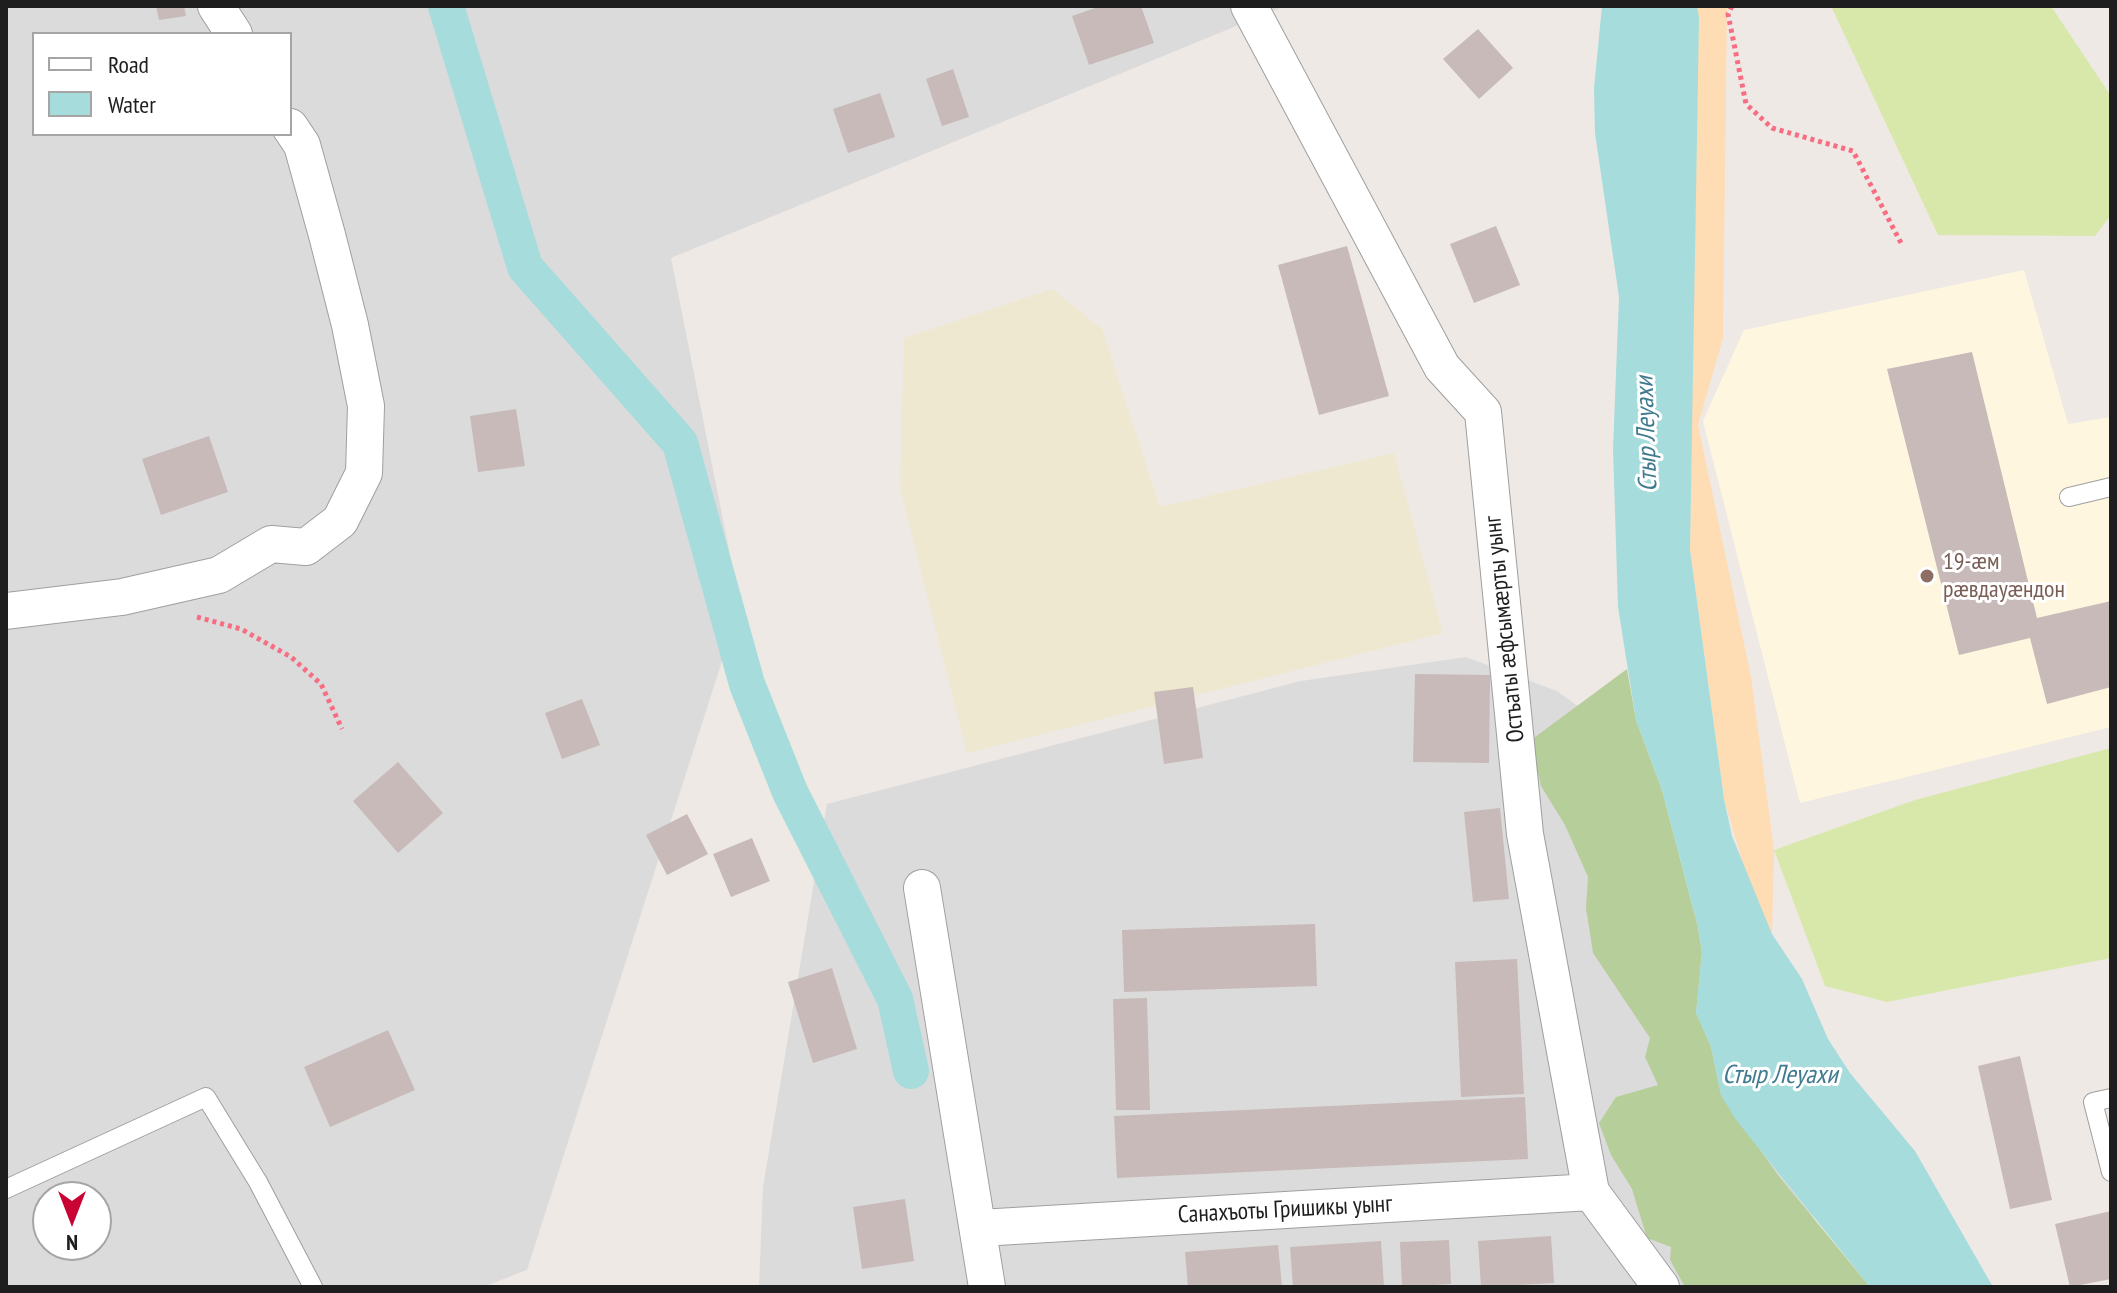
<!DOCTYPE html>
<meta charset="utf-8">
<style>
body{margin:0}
#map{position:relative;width:2117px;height:1293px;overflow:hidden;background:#efe9e5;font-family:"PT Sans Narrow",sans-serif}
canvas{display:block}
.frame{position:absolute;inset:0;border:8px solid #1e1e1e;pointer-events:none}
.legend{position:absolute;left:32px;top:32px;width:260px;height:104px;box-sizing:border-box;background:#fff;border:2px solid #a5a5a5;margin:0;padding:10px 14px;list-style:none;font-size:24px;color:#1e1e1e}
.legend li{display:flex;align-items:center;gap:16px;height:40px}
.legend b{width:40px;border:2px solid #a5a5a5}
.north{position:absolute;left:32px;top:1181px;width:80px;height:80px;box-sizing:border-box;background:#fff;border:2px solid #a5a5a5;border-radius:50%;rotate:180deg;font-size:22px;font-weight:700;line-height:32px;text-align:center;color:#1e1e1e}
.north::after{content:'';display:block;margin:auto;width:28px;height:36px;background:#c90334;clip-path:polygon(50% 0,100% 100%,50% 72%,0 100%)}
</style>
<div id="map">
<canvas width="2117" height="1293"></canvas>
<div class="frame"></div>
<ul class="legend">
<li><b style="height:10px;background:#fff"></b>Road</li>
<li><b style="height:22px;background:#a6dcdb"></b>Water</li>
</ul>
<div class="north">N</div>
</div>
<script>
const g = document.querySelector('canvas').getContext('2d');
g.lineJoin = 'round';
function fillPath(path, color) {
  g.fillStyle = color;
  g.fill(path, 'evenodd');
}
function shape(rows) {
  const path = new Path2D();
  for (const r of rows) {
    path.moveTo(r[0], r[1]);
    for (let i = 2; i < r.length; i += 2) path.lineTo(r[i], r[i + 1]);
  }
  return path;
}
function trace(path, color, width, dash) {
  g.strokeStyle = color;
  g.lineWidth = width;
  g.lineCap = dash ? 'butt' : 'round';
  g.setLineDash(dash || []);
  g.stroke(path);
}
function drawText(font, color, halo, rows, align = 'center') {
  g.font = font + ' "PT Sans Narrow",sans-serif';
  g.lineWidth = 6;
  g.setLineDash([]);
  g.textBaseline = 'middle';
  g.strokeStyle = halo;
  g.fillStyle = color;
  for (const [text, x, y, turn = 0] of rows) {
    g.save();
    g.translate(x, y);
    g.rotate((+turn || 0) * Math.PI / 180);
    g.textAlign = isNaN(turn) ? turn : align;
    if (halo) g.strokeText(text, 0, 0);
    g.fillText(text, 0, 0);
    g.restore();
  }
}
const residential = shape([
 [6,6,1285,6,671,258,740,605,527,1270,483,1287,6,1287],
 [34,34,290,34,290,134,34,134],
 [48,1197,96,1197,96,1245,48,1245],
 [1466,657,1557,691,1601,723,1843,1287,759,1287,763,1187,827,804,1301,681]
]);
const education = shape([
 [2024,270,2068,424,2111,417,2111,727,1800,803,1703,421,1744,330]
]);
const farmland = shape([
 [1052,289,1102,329,1160,507,1394,453,1443,633,967,753,900,489,904,338]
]);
const grass = shape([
 [1831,6,2051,6,2111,96,2111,215,2095,236,1938,235],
 [2111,748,2111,958,1887,1002,1825,986,1774,850,1915,800]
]);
const forest = shape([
 [1627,669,1636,720,1662,790,1698,927,1702,952,1696,1013,1711,1047,1721,1095,1778,1175,1870,1287,1685,1287,1670,1260,1671,1247,1647,1238,1632,1189,1611,1155,1599,1123,1616,1097,1658,1085,1645,1057,1650,1038,1593,953,1586,908,1588,877,1565,825,1541,786,1531,740]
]);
const sand = shape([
 [1697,6,1727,6,1723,338,1698,425,1751,677,1774,850,1772,934,1746,874,1724,799,1690,550]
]);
const water = shape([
 [1602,6,1697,6,1699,17,1690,550,1724,799,1732,836,1772,934,1802,979,1828,1039,1850,1073,1915,1151,1993,1287,1870,1287,1736,1120,1721,1095,1711,1047,1696,1013,1702,952,1698,927,1662,790,1636,720,1618,607,1613,449,1619,297,1595,133,1594,88]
]);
const canal = shape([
 [446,6,525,267,680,443,747,684,790,792,895,999,911,1071]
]);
const building = shape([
 [156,6,184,6,186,16,159,20],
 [1101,6,1141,6,1154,43,1089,65,1072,16],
 [1478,29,1513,68,1479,99,1443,59],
 [953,69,969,117,942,126,926,79],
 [880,93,895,137,848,153,833,109],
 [1496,226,1520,285,1474,303,1450,244],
 [1347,246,1389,396,1319,415,1278,265],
 [1972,352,2037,618,2111,601,2111,687,2047,704,2030,638,1959,655,1887,369],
 [516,409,525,466,478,472,470,416],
 [209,436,228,492,161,515,142,459],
 [1415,674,1490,675,1489,763,1413,762],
 [1193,687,1203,758,1164,764,1154,692],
 [582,699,600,745,562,759,545,713],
 [398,762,443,813,398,853,353,801],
 [1500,808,1509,899,1473,902,1464,812],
 [687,814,708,854,667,875,646,835],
 [752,838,770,881,731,897,713,854],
 [1315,924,1317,986,1124,992,1122,930],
 [1517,959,1524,1094,1461,1097,1455,962],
 [832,968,857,1049,813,1063,788,982],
 [1147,998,1150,1110,1116,1110,1113,999],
 [388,1030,415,1090,330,1127,304,1067],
 [2020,1056,2052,1200,2010,1209,1978,1066],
 [1525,1097,1528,1159,1117,1178,1114,1116],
 [905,1199,914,1261,862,1269,853,1207],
 [2111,1211,2111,1279,2070,1287,2055,1224],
 [1551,1236,1554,1283,1481,1287,1478,1241],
 [1449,1240,1451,1284,1402,1287,1400,1242],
 [1381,1241,1384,1287,1293,1287,1290,1247],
 [1278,1245,1282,1287,1188,1287,1185,1252]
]);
const path = shape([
 [1732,6,1728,14,1746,104,1772,128,1853,151,1901,243],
 [197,617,241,629,291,657,321,684,342,729]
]);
const lane = shape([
 [2069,497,2111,487],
 [2111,1098,2093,1102,2111,1172],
 [6,1189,206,1097,258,1182,313,1287]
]);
const street = shape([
 [216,6,234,34],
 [1249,6,1442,367,1483,412,1525,834,1591,1192,1661,1287],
 [6,611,122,597,219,575,271,544,306,547,340,521,364,473,366,406,350,325,327,235,302,145,290,127],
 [922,888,987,1287],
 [980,1228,1591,1192]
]);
const markers = [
 [1927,576,8,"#8d6e63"]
];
const educationNames = [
 ["19-æм",1943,562],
 ["рӕвдауӕндон",1943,590]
];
const streetNames = [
 ["Остъаты æфсымæрты уынг",1505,629,-96],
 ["Санахъоты Гришикы уынг",1285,1210,-3]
];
const waterNames = [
 ["Стыр Леуахи",1647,434,-92],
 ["Стыр Леуахи",1780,1076]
];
fillPath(residential, '#dcdbdc');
fillPath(education, '#fef6de');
fillPath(farmland, '#eee8d0');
fillPath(grass, '#d8e8ab');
fillPath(forest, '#b6ce9a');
fillPath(sand, '#fedcb4');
fillPath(water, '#a6dcdb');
trace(canal, '#a6dcdb', 36);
fillPath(building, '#c7bab8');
trace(lane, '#9f9f9f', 20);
trace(street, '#9f9f9f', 38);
trace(path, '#f76d81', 5, [4, 4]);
trace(lane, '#fff', 18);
trace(street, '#fff', 36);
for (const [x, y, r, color] of markers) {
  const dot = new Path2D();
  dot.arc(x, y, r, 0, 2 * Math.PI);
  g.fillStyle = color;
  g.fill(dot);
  trace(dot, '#fff', 3);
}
drawText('24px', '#785e54', '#fff', educationNames, 'left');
drawText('24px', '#1e1e1e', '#fff', streetNames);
drawText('italic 26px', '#407a8e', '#fff', waterNames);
</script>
